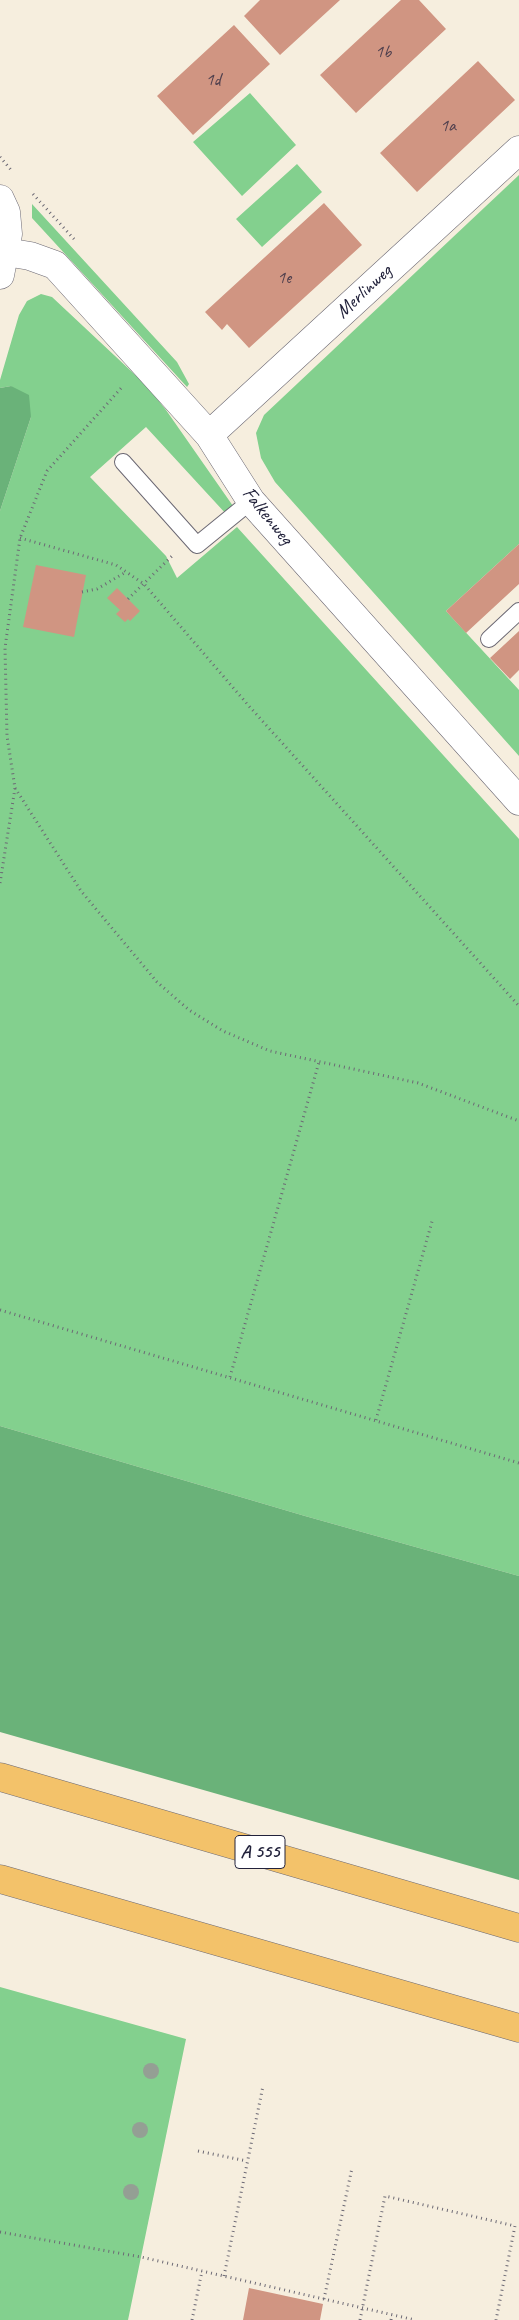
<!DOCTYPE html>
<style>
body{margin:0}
canvas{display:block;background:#f6eede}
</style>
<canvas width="519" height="2320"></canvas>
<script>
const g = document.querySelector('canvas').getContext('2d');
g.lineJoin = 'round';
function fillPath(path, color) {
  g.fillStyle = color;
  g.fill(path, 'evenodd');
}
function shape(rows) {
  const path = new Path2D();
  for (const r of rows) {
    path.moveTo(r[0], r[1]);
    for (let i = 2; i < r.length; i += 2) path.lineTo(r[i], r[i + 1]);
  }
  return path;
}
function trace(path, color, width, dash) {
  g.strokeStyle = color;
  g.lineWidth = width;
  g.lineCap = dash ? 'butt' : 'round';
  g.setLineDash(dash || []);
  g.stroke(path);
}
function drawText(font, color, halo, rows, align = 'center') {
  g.font = font + ' Caveat,sans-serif';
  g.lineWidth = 4;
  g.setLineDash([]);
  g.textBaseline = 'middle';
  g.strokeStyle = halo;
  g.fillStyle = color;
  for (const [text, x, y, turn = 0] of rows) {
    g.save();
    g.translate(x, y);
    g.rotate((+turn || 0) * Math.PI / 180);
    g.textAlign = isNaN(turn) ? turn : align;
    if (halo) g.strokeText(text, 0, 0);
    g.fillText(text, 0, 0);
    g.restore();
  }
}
const green = shape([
 [250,93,296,145,242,196,193,142],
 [297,164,322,192,262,247,236,219],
 [519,175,519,544,446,611,519,690,519,756,275,482,261,458,256,433,264,415],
 [32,204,177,362,189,384,187,387,32,218],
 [41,294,52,297,146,385,166,410,233,506,227,515,146,427,90,477,166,556,177,578,237,527,519,839,519,1576,305,1516,0,1426,0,511,31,417,11,386,0,388,0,380,19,315,27,301],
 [0,1987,186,2039,128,2320,0,2320]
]);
const forest = shape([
 [11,386,29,395,31,417,0,511,0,388],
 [0,1426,305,1516,519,1576,519,1880,0,1732]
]);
const building = shape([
 [260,0,340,0,280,55,244,16],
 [401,0,419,0,446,29,356,113,320,75],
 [234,25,270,64,193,135,157,96],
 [478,61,515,100,417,192,380,153],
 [324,203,362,245,249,348,227,324,222,330,205,312],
 [519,544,519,584,466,633,446,611],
 [36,565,86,575,74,637,23,627],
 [117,588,140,611,130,621,128,619,125,622,116,614,120,610,107,598],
 [519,631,519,670,510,679,490,658],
 [249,2288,323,2304,320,2320,243,2320]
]);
const path = shape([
 [0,157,12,171],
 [33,194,74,239],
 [20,538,116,565,144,584,248,705,519,1006],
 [82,592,97,589,126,572],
 [128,599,172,556],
 [15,788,81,891,157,982,189,1010,223,1031,270,1051,418,1083,519,1121],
 [0,883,15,788,7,736,5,648,20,538,47,471,123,386],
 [0,1310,519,1463],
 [230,1377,319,1062],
 [376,1420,433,1218],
 [198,2151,247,2161],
 [0,2232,141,2257,415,2320],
 [224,2276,263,2086],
 [324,2299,352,2168],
 [192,2320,202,2271],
 [360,2320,385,2196,515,2226,496,2320],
 [391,2320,392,2315]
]);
const lane = shape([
 [123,462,197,545,251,501],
 [489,639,519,611]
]);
const street = shape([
 [0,199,6,212,8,234,0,275],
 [6,252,30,256,55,265,209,435,251,501,519,801],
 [209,435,519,150]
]);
const highway = shape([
 [0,1777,519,1928],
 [0,1879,519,2028]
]);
const trees = [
 [151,2071],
 [140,2130],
 [131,2192]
];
const numberNames = [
 ["1b",383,52],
 ["1d",213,80],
 ["1a",448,126],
 ["1e",284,278]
];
const shields = [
 [260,1852,50]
];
const shieldNames = [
 ["A 555",260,1852]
];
const streetNames = [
 ["Merlinweg",364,292,-43],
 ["Falkenweg",267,516,51]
];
fillPath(green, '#83d08e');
fillPath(forest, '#6ab279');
fillPath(building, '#d09582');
trace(lane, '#6c6974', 18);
trace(street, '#6c6974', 29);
trace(highway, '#6c6974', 29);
trace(path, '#6c6974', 3, [1, 4]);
trace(lane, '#fff', 16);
trace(street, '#fff', 28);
trace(highway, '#f3c26a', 28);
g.fillStyle = '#949f94';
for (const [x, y] of trees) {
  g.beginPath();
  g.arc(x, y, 8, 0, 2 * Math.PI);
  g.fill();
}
drawText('18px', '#4e3f4d', null, numberNames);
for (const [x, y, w] of shields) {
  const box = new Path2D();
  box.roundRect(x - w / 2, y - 16.5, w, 33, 4);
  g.fillStyle = '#fff';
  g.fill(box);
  trace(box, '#22223b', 1);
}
drawText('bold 19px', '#22223b', null, shieldNames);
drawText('20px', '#22223b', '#fff', streetNames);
</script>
